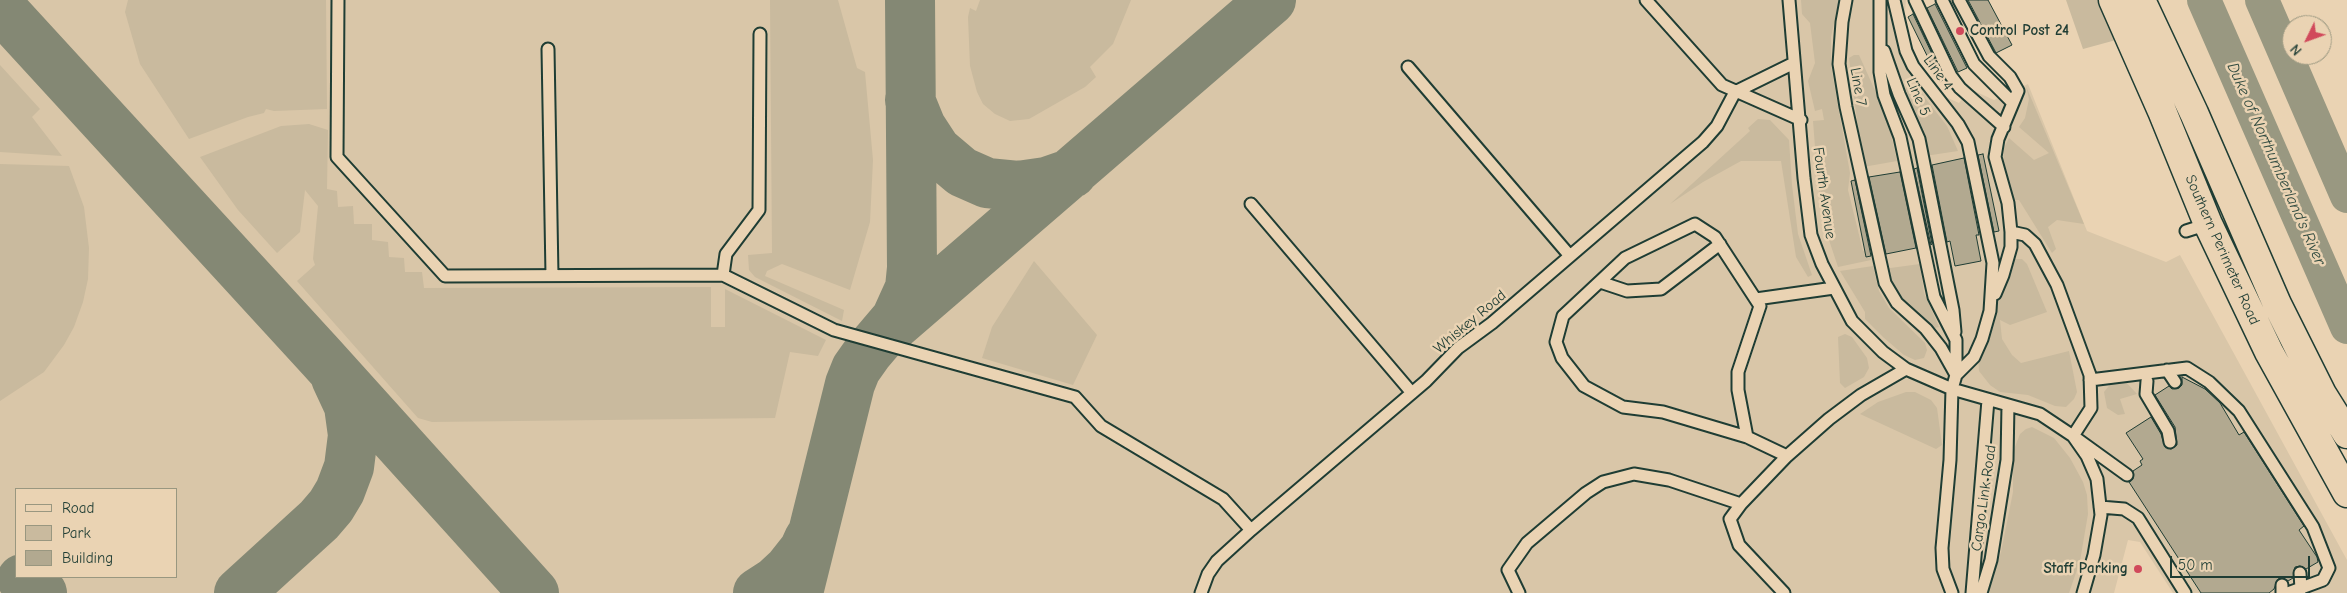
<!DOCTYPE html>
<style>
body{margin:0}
#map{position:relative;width:2347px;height:593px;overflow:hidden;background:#ead3b3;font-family:"Comic Neue",sans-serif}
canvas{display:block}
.legend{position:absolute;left:15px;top:488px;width:162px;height:90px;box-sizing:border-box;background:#ead3b3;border:1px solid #999780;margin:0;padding:6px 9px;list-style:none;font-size:15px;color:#1f3d34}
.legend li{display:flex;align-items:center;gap:10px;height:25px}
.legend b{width:25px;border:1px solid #999780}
.north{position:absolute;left:2282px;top:15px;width:50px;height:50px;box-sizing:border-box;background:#ead3b3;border:1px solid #999780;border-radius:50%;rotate:228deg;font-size:14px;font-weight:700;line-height:20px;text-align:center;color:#1f3d34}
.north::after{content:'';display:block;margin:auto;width:18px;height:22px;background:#d1495b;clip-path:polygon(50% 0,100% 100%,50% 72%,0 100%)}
.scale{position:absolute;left:2170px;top:556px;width:140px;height:22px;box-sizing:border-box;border:2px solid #1f3d34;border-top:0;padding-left:6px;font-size:15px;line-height:18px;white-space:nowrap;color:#1f3d34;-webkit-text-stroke:4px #ead3b3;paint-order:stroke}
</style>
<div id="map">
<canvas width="2347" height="593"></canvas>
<ul class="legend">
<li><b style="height:6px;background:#ead3b3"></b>Road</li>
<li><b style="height:14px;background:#c9ba9e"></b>Park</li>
<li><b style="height:14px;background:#b2a990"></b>Building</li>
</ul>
<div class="north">N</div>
<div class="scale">50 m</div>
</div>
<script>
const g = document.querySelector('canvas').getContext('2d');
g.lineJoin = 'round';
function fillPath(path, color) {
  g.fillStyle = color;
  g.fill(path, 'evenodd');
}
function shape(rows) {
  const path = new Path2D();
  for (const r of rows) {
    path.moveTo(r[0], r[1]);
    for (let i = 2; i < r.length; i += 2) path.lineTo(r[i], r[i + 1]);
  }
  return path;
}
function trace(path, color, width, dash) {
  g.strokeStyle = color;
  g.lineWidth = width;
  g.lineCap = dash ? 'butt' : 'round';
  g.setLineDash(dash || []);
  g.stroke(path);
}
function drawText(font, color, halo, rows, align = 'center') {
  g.font = font + ' "Comic Neue",sans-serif';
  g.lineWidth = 5;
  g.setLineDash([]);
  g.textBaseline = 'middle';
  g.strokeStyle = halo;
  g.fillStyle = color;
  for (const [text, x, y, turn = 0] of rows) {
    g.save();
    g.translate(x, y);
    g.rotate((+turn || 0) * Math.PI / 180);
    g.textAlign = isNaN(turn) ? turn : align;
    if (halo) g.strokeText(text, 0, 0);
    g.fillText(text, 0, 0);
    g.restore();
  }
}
const built = shape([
 [0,0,1906,0,1904,23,1920,70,1939,94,1959,103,1970,89,1994,100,2028,84,2087,231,2166,262,2180,255,2347,560,2347,593,2173,593,2140,542,2128,540,2114,593,0,593],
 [16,489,176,489,176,577,16,577]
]);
const green = shape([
 [128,0,326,0,327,109,274,111,266,109,264,113,248,117,189,139,140,64,125,12],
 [770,0,838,0,857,68,865,72,873,160,870,222,850,290,782,264,767,271,765,276,844,310,842,321,755,277,749,270,748,255,772,253],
 [980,0,1131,0,1113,44,1090,67,1096,77,1085,87,1029,119,1010,121,995,114,983,104,977,92,970,66,968,17,970,8,976,11],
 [1801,0,1839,0,1831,37,1831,66,1850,173,1848,190,1863,251,1868,252,1871,260,1838,267,1826,231,1818,186,1813,121,1824,120,1822,109,1815,111,1808,81,1815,63,1810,23,1802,14],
 [2066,0,2098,0,2116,40,2083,49],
 [1854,55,1859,55,1887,117,1897,161,1863,167,1849,58],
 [0,65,40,109,32,117,62,156,0,152],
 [1908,85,1915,85,1947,126,1958,151,1925,156,1905,90],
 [2026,86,2084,224,2057,220,2048,227,2056,249,2052,253,2019,200,2012,200,2003,162,2004,148,2009,138,2034,160,2049,153,2019,127,2025,118,2029,99],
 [1758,119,1770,120,1789,140,1792,185,1798,234,1812,275,1808,277,1796,257,1781,161,1741,161,1703,182,1670,204,1750,131,1748,128],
 [309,124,328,130,327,189,337,191,338,207,353,206,354,224,372,224,372,240,388,242,389,257,404,258,405,272,422,272,424,288,711,287,711,327,725,327,725,289,826,340,818,356,790,352,775,418,432,422,418,418,297,281,315,265,313,259,318,206,305,190,300,232,277,253,238,210,200,157,281,126],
 [0,164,69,166,84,207,89,248,88,279,83,302,74,327,64,345,44,372,0,401],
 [2011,259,2022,259,2027,264,2047,312,2010,325,2000,320,2002,339,2012,355,2021,363,2069,351,2077,392,2074,399,2066,407,2055,406,2028,395,2000,392,1990,385,1979,371,1978,354],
 [1034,261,1097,335,1073,385,982,358,992,327],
 [1920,264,1924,293,1939,327,1935,328,1903,305,1883,269],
 [1873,266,1879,291,1889,308,1925,343,1927,350,1924,358,1915,360,1904,355,1883,337,1865,319,1865,312,1840,271],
 [1845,334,1852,337,1867,358,1869,368,1864,377,1845,388,1840,383,1838,337],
 [2123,379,2137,394,2120,399,2125,414,2118,415,2107,408,2104,392,2112,382],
 [1906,392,1915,392,1931,400,1937,408,1942,445,1936,449,1860,414,1878,402],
 [2032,427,2054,438,2070,458,2083,482,2087,495,2088,514,2080,561,2069,593,1988,593,2001,552,2013,492,2013,452,2020,434,2026,429]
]);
const river = shape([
 [2204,0,2347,327],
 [2262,0,2347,196]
]);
const taxiway = shape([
 [0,7,321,357,534,593],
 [910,100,921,127,936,150,962,172,987,183,1018,186,1046,182,1072,173],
 [892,327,1271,0],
 [22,579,42,593],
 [239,593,319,520,331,506,340,491,349,467,353,435,349,406,336,378],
 [758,593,775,582,789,569,804,550,809,539],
 [798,593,850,384,856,369,868,352,896,319,910,288,912,268,910,0]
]);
const building = shape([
 [1968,0,1988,0,2012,45,1996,53,1995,51,1968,0],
 [1935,4,1967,68,1958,72,1927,8,1935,4],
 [1913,14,1944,79,1940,82,1908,17,1913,14],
 [1983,154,1999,231,1994,232,1978,155,1983,154],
 [1964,158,1979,235,1976,235,1981,261,1955,266,1950,241,1947,242,1932,165,1964,158],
 [1917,168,1932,244,1931,245,1914,169,1917,168],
 [1900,172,1916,248,1886,254,1869,177,1900,172],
 [1855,180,1871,256,1866,257,1851,181,1855,180],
 [2182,377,2205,389,2220,403,2239,435,2244,432,2304,526,2299,530,2317,557,2318,562,2306,569,2300,566,2295,567,2293,578,2288,581,2282,578,2278,579,2274,589,2269,593,2201,593,2129,482,2133,479,2133,471,2142,465,2140,461,2143,459,2126,433,2151,417,2161,434,2165,447,2171,449,2177,445,2175,427,2155,395,2169,386,2172,389,2179,388,2182,385,2182,377]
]);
const service = shape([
 [338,0,337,157,445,276,723,275,834,330,1075,397,1101,426,1223,499,1251,530],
 [1646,0,1722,85,1801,120],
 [1789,0,1804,178,1811,235,1822,264,1852,321,1883,352,1906,369,1952,389,2040,414,2073,436,2087,456,2097,479,2101,515,2094,555,2083,593],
 [1846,0,1842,22,1839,64,1846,107,1885,283,1897,303,1926,329,1941,348,1955,373],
 [1880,0,1880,72,1884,95,1900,137,1934,297,1956,340,1956,375,1952,389,1950,460,1942,548,1943,569,1952,593],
 [1894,0,1906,51,1913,66,1958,124,1968,142,1993,263,1990,311,1982,339,1974,357,1956,375],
 [1915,0,1951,76,1960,88,2004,127],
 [1942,0,1974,64,2013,103],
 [1959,0,1989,56,2010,77,2018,91,1998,139,1995,157,2008,203,2011,232,2011,247,2003,275,1995,294],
 [548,49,552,275],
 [1884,51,1899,94,1919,139,1953,310,1955,332],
 [1408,67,1570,256],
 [1735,92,1794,63],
 [1251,204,1412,393],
 [2186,231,2208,224],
 [2011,232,2025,235,2035,244,2057,285,2090,375,2091,408,2073,436,2127,475],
 [723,275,726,254,759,210,760,34],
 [1600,282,1627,291,1661,289,1720,244],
 [1756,299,1834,288],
 [2167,370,2175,382],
 [2090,380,2187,368,2209,382,2239,411,2313,527,2329,568,2323,580,2288,593],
 [2147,381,2146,394,2168,431,2170,442],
 [1747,437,1738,390,1738,372,1760,306,1715,237,1695,224,1625,258,1563,316,1556,342,1562,358,1584,386,1623,407,1663,412,1747,437,1787,456],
 [2100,507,2124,509,2138,518,2185,593],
 [2300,573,2301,589],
 [2282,585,2282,593],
 [1201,593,1208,574,1217,561,1251,530,1426,381,1458,348,1492,323,1703,142,1717,126,1735,92],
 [1519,593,1508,570,1527,543,1586,493,1603,482,1634,474,1669,480,1741,504],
 [1784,593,1739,545,1730,519,1741,504,1787,456,1829,419,1861,395,1906,369],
 [1972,593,1988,400],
 [1981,593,1991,560,2007,460,2008,405]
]);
const tertiary = shape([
 [2113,0,2162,111,2208,224,2269,352,2347,493],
 [2141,0,2194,113,2277,304,2322,394,2347,434]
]);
const markers = [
 [1960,31,5,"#d1495b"],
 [2138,569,5,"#d1495b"]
];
const poiNames = [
 ["Control Post 24",1970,31],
 ["Staff Parking",2128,569,"right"]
];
const streetNames = [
 ["Line 4",1938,73,54],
 ["Line 7",1858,87,80],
 ["Line 5",1918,97,67],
 ["Fourth Avenue",1824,193,82],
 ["Southern Perimeter Road",2222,250,66],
 ["Whiskey Road",1470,322,-40],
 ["Cargo Link Road",1984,498,-82]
];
const waterNames = [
 ["Duke of Northumberland's River",2276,164,66]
];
fillPath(built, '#d9c6a8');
fillPath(green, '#c9ba9e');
trace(river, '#999881', 34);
trace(taxiway, '#848874', 50);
fillPath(building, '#b2a990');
trace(building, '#1f3d34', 1);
trace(service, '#1f3d34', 15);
trace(tertiary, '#1f3d34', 31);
trace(service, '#ead3b3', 11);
trace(tertiary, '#ead3b3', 28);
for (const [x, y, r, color] of markers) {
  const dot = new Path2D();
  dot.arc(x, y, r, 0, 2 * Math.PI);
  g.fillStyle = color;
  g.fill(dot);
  trace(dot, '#ead3b3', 2);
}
drawText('bold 15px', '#1f3d34', '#ead3b3', poiNames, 'left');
drawText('15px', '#1f3d34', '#ead3b3', streetNames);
drawText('italic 16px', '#314b40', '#ead3b3', waterNames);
</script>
